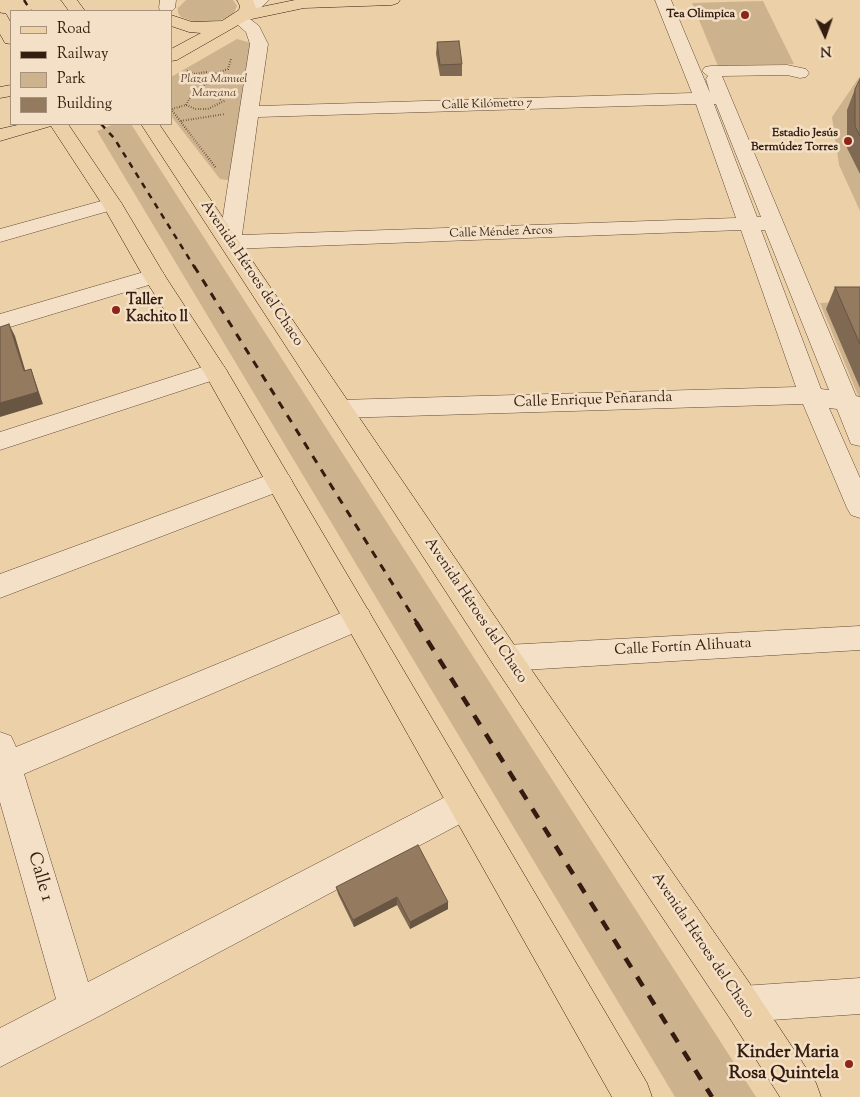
<!DOCTYPE html>
<meta charset="utf-8">
<style>
body{margin:0}
#map{position:relative;width:860px;height:1097px;overflow:hidden;background:#ecd0a8;font-family:"Sorts Mill Goudy",serif}
canvas{display:block}
.legend{position:absolute;left:10px;top:10px;width:162px;height:115px;box-sizing:border-box;background:#f3e0c6;border:1px solid #a7927d;margin:0;padding:6px 9px;list-style:none;font-size:15px;color:#341d10}
.legend li{display:flex;align-items:center;gap:10px;height:25px}
.legend b{width:25px;border:1px solid #a7927d}
.north{position:absolute;left:800px;top:10px;width:50px;height:50px;-webkit-text-stroke:4px #f3e0c6;paint-order:stroke;rotate:177deg;font-size:14px;font-weight:700;line-height:20px;text-align:center;color:#341d10}
.north::after{content:'';display:block;margin:auto;width:18px;height:22px;background:#341d10;clip-path:polygon(50% 0,100% 100%,50% 72%,0 100%)}
</style>
<div id="map">
<canvas width="860" height="1097"></canvas>
<ul class="legend">
<li><b style="height:6px;background:#ecd0a8"></b>Road</li>
<li><b style="height:6px;background:#341d10"></b>Railway</li>
<li><b style="height:14px;background:#cdb28e"></b>Park</li>
<li><b style="height:14px;background:#947a5f"></b>Building</li>
</ul>
<div class="north">N</div>
</div>
<script>
const g = document.querySelector('canvas').getContext('2d');
g.lineJoin = 'round';
function fillPath(path, color) {
  g.fillStyle = color;
  g.fill(path, 'evenodd');
}
function shape(rows) {
  const path = new Path2D();
  for (const r of rows) {
    path.moveTo(r[0], r[1]);
    for (let i = 2; i < r.length; i += 2) path.lineTo(r[i], r[i + 1]);
  }
  return path;
}
function trace(path, color, width, dash) {
  g.strokeStyle = color;
  g.lineWidth = width;
  g.lineCap = dash ? 'butt' : 'round';
  g.setLineDash(dash || []);
  g.stroke(path);
}
function drawText(font, color, halo, rows, align = 'center') {
  g.font = font + ' "Sorts Mill Goudy",serif';
  g.lineWidth = 5;
  g.setLineDash([]);
  g.textBaseline = 'middle';
  g.strokeStyle = halo;
  g.fillStyle = color;
  for (const [text, x, y, turn = 0] of rows) {
    g.save();
    g.translate(x, y);
    g.rotate((+turn || 0) * Math.PI / 180);
    g.textAlign = isNaN(turn) ? turn : align;
    if (halo) g.strokeText(text, 0, 0);
    g.fillText(text, 0, 0);
    g.restore();
  }
}
const green = shape([
 [186,0,233,0,237,6,233,15,226,19,197,23,181,17,178,13,178,8],
 [763,1,794,64,718,66,692,3],
 [237,39,251,43,231,177,227,180,220,179,171,116,171,77],
 [860,76,860,211,839,165,832,117],
 [114,124,131,124,756,1097,675,1097,97,131],
 [860,301,860,400,820,303]
]);
const path = shape([
 [187,71,195,74,206,72,214,74,228,69,231,59],
 [195,74,192,80,197,84,204,85,215,80,214,74],
 [186,105,191,96,204,92,216,95,222,101],
 [171,109,216,168],
 [172,109,186,105,195,109,208,109,226,100],
 [181,121,225,114]
]);
const minor = shape([
 [160,0,176,0,175,8,171,12,161,11,159,8,160,0],
 [251,0,269,0,253,15,241,15,239,11,251,0],
 [655,0,671,0,710,93,706,79,708,76,702,71,705,67,711,66,787,65,806,69,809,73,806,77,800,78,787,75,722,76,856,396,860,397,860,446,851,444,837,409,829,408,860,478,860,518,851,515,847,508,803,404,340,418,331,415,328,409,331,403,340,400,796,387,741,230,230,249,222,247,219,242,250,44,246,32,231,19,233,15,245,15,259,26,268,44,259,106,692,93,655,0],
 [696,104,736,218,242,235,258,117,696,104],
 [714,104,716,104,761,217,757,217,714,104],
 [761,230,765,230,829,390,821,389,761,230],
 [112,198,119,200,122,204,119,208,0,242,0,229,112,198],
 [154,269,162,271,165,276,162,281,0,330,0,314,154,269],
 [215,363,223,365,227,371,223,377,0,450,0,432,215,363],
 [279,471,288,474,292,481,288,488,0,598,0,574,279,471],
 [358,606,368,609,372,618,368,627,24,774,88,982,451,794,463,789,475,794,479,805,475,816,90,1021,0,1067,0,1028,56,999,0,802,0,732,11,736,16,747,358,606],
 [860,626,860,650,506,671,495,667,491,658,495,649,506,645,860,626],
 [860,978,860,1014,742,1022,729,1017,724,1004,729,991,742,986,860,978]
]);
const major = shape([
 [61,0,77,0,85,11,69,11,61,0],
 [237,0,253,0,256,8,295,0,400,0,398,3,392,5,304,8,247,20,177,60,171,61,171,49,201,33,189,32,171,26,171,15,192,22,222,21,239,10,240,6,237,0],
 [0,13,6,14,11,23,11,44,5,43,0,34,0,13],
 [11,85,11,96,0,98,0,87,11,85],
 [22,124,68,124,122,204,165,276,227,371,647,1083,652,1097,612,1097,205,374,143,276,102,204,51,126,0,141,0,129,22,124],
 [141,124,159,124,517,649,755,991,816,1083,821,1097,780,1097,729,1017,495,667,141,124]
]);
const railFar2 = shape([
 [24,0,31,11],
 [101,124,114,138,195,268]
]);
const railFar1 = shape([
 [194,266,417,623]
]);
const rail = shape([
 [416,622,712,1097]
]);
const wall = shape([
 [437,42,462,64,462,76,440,76,436,54],
 [860,79,860,174,847,148,847,110,855,89],
 [835,287,860,287,860,388,826,309],
 [336,887,448,902,448,909,410,929,397,905,354,927,338,894]
]);
const shadedWall = shape([
 [9,324,15,336,29,383,24,371],
 [31,369,43,404,0,417,0,403],
 [397,897,397,905,354,927,353,920],
 [448,902,448,909,410,929,410,922]
]);
const building = shape([
 [459,41,462,64,440,65,437,42,459,41],
 [860,79,860,136,855,126,855,89,860,79],
 [835,287,860,287,860,344,835,287],
 [9,324,24,371,31,369,38,392,0,403,0,327,9,324],
 [418,845,448,902,410,922,397,897,353,920,336,887,418,845]
]);
const markers = [
 [745,15,5,"#8f2418"],
 [848,141,5,"#8f2418"],
 [116,310,5,"#8f2418"],
 [849,1064,5,"#8f2418"]
];
const farPoinames = [
 ["Tea Olimpica",735,15],
 ["Estadio Jesús",838,134],
 ["Bermúdez Torres",838,148]
];
const farParknames = [
 ["Plaza Manuel",214,80],
 ["Marzana",214,94]
];
const farStreetnames = [
 ["Calle Kilómetro 7",487,105,-2],
 ["Calle Méndez Arcos",501,233,-2]
];
const streetNames = [
 ["Avenida Héroes del Chaco",251,274,56],
 ["Calle Enrique Peñaranda",593,401,-2],
 ["Avenida Héroes del Chaco",475,611,56],
 ["Calle Fortín Alihuata",683,648,-3],
 ["Avenida Héroes del Chaco",702,946,56]
];
const poiNames = [
 ["Taller",126,301],
 ["Kachito ll",126,318]
];
const nearStreetnames = [
 ["Calle 1",39,877,74]
];
const nearPoinames = [
 ["Kinder Maria",839,1054],
 ["Rosa Quintela",839,1075]
];
fillPath(green, '#cdb28e');
trace(minor, '#624a36', 1);
trace(major, '#341d10', 1);
trace(path, '#341d10', 2, [0.5, 2]);
fillPath(minor, '#f3e0c6');
fillPath(major, '#ecd0a8');
trace(railFar2, '#341d10', 2.5, [6, 6]);
trace(railFar1, '#341d10', 3, [8, 8]);
trace(rail, '#341d10', 4.5, [11, 11]);
fillPath(wall, '#7f6952');
fillPath(shadedWall, '#685542');
fillPath(building, '#947a5f');
trace(building, '#685542', 1);
for (const [x, y, r, color] of markers) {
  const dot = new Path2D();
  dot.arc(x, y, r, 0, 2 * Math.PI);
  g.fillStyle = color;
  g.fill(dot);
  trace(dot, '#f3e0c6', 2);
}
drawText('bold 12px', '#341d10', '#f3e0c6', farPoinames, 'right');
drawText('italic 12px', '#5a4230', '#f3e0c6', farParknames);
drawText('12px', '#341d10', '#f3e0c6', farStreetnames);
drawText('15px', '#341d10', '#f3e0c6', streetNames);
drawText('bold 15px', '#341d10', '#f3e0c6', poiNames, 'left');
drawText('18px', '#341d10', '#f3e0c6', nearStreetnames);
drawText('bold 18px', '#341d10', '#f3e0c6', nearPoinames, 'right');
</script>
